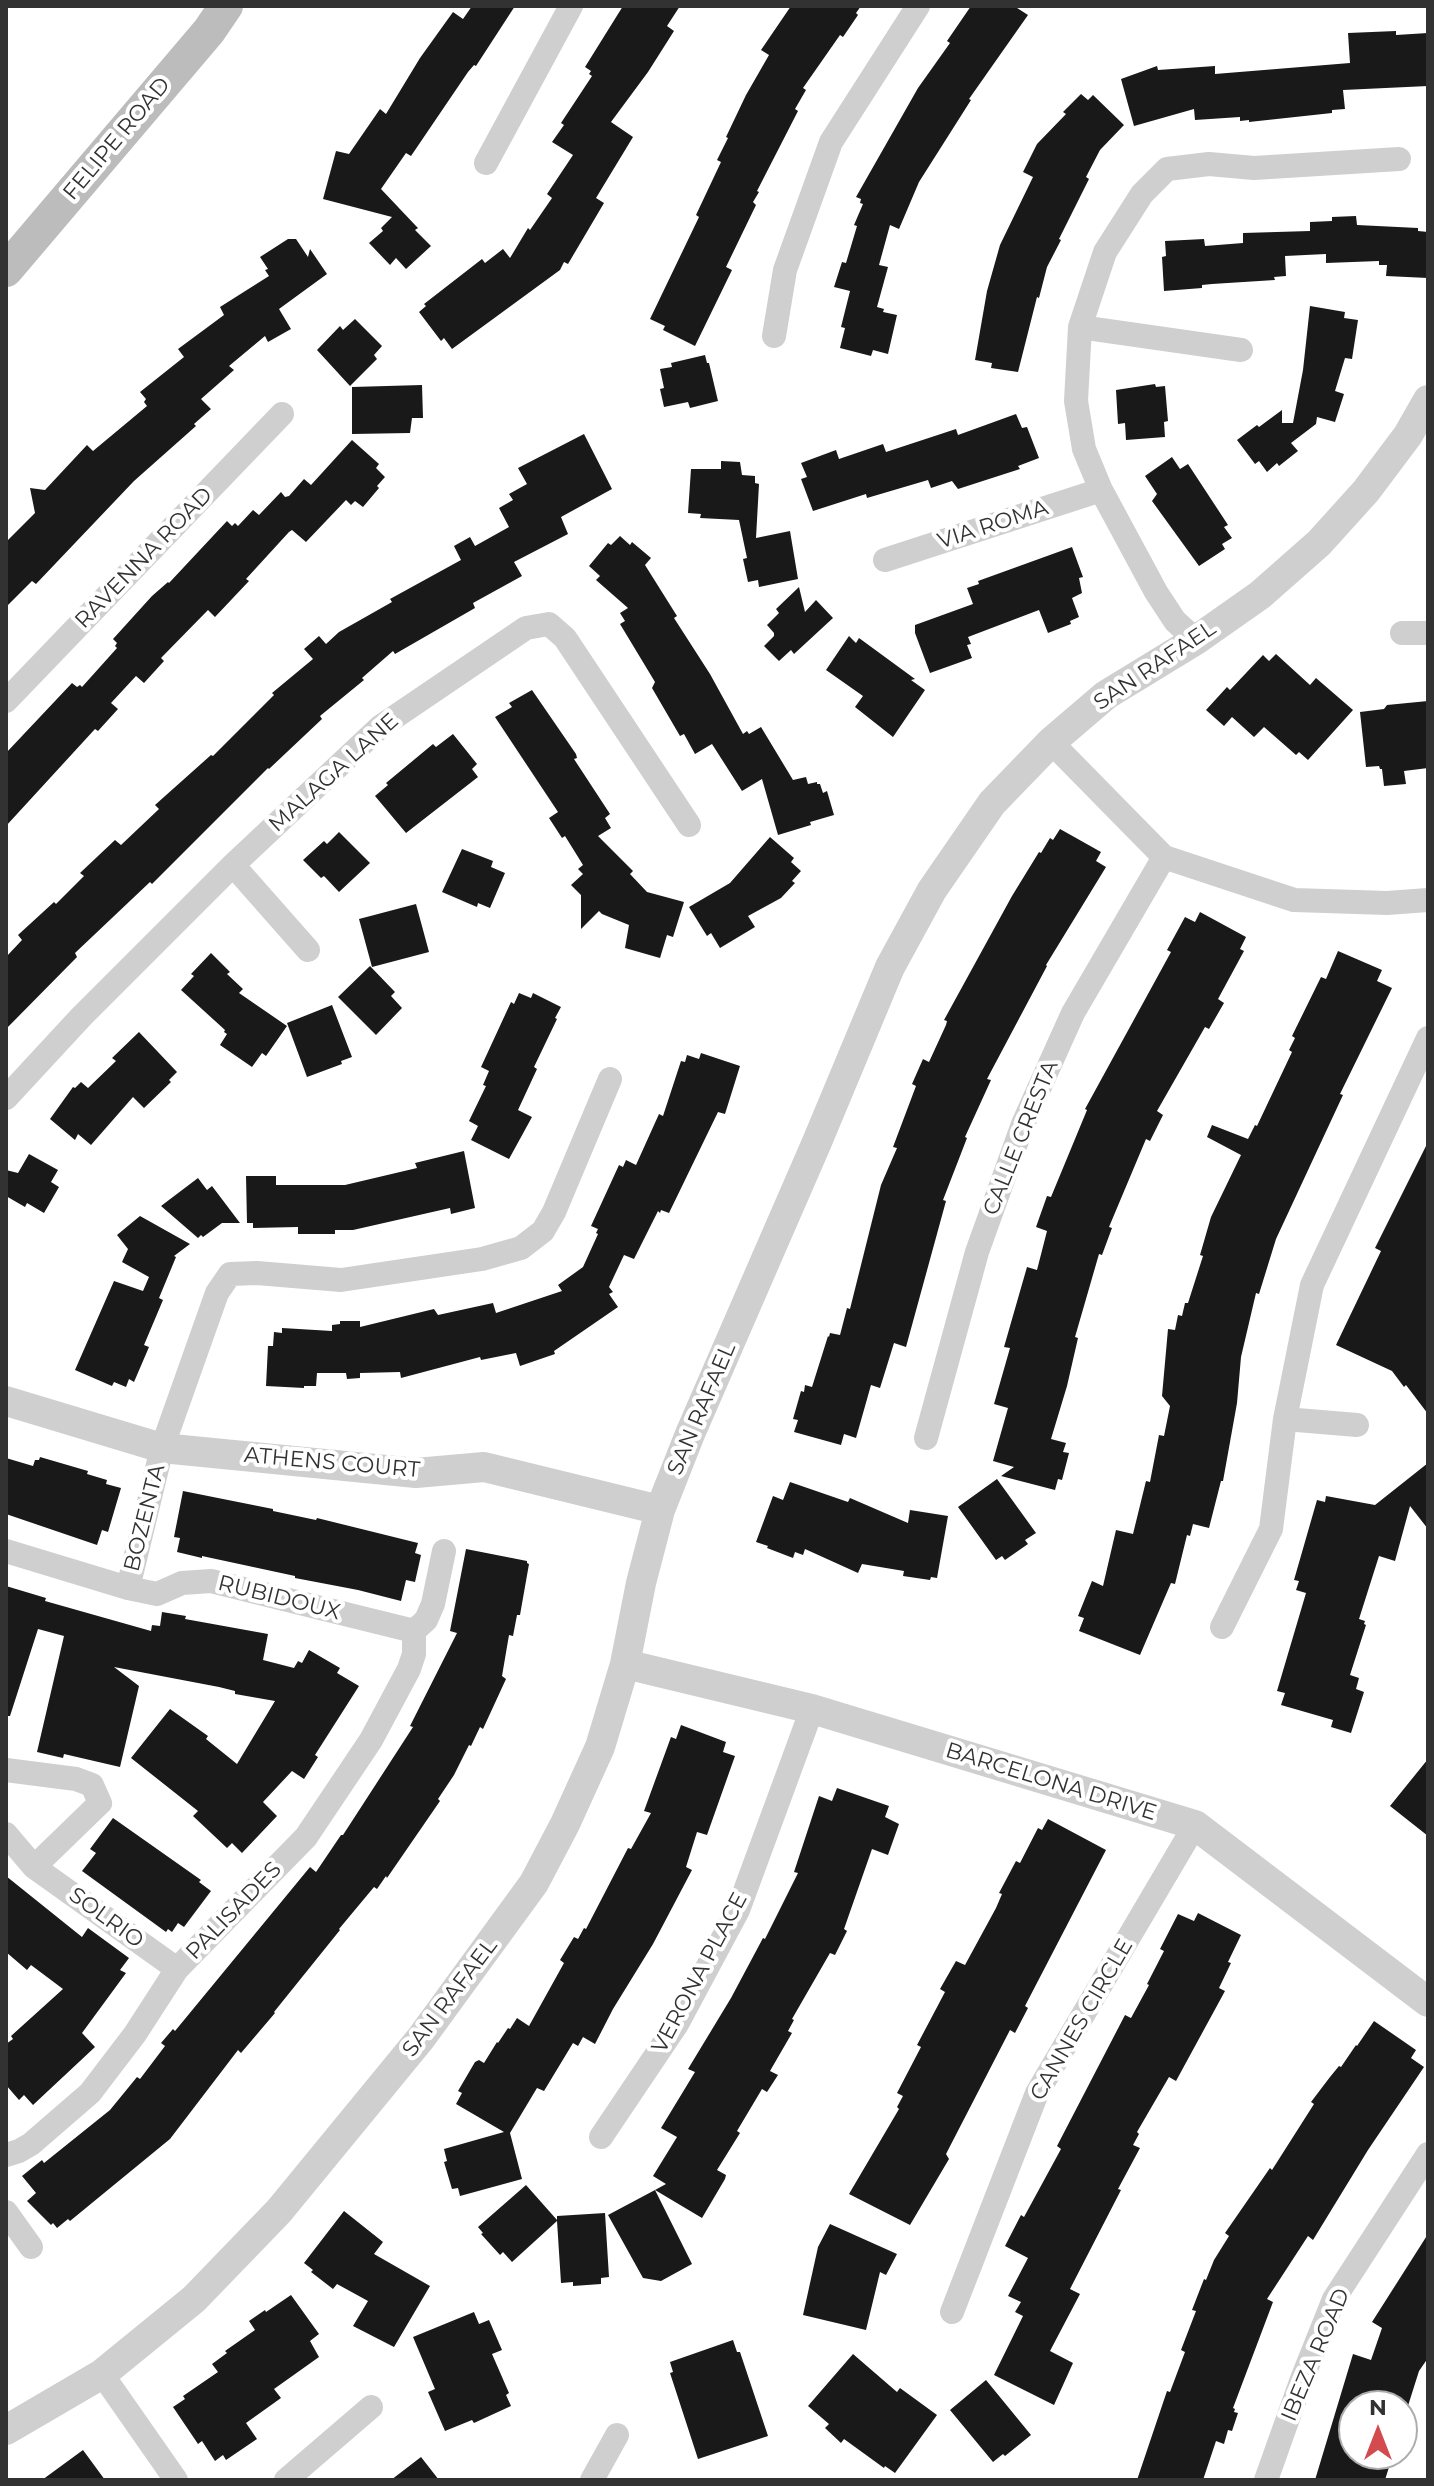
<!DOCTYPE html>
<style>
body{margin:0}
#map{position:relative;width:1434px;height:2486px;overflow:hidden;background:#fff;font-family:Montserrat,sans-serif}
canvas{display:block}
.frame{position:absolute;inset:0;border:8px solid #323232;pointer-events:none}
.north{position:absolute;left:1338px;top:2390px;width:80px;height:80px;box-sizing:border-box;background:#fff;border:2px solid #adadad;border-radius:50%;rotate:0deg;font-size:22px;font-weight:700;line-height:32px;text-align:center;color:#323232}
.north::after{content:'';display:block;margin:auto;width:28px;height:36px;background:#d34b4f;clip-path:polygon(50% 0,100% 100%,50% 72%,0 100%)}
</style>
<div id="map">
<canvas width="1434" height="2486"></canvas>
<div class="frame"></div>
<div class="north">N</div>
</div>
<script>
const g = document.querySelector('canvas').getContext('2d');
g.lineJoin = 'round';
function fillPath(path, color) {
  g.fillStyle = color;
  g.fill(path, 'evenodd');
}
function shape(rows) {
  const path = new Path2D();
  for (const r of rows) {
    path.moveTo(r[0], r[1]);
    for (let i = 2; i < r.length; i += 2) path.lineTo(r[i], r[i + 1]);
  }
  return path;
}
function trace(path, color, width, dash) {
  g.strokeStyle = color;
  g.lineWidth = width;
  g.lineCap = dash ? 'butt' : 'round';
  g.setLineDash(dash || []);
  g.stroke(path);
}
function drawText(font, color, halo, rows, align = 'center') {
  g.font = font + ' Montserrat,sans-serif';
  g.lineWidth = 8;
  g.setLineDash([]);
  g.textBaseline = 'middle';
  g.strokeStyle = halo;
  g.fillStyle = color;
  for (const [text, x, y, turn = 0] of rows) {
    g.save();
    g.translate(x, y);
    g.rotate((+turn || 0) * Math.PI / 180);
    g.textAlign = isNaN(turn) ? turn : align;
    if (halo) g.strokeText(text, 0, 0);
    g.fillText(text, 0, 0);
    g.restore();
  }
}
const building = shape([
 [472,6,515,6,476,66,474,65,468,72,411,156,406,153,381,189,416,226,418,228,415,230,431,246,406,269,396,258,390,265,369,243,383,231,381,228,392,217,323,199,336,151,349,154,380,109,386,114,420,58,453,12,463,19],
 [623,6,680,6,667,26,674,31,648,72,611,122,633,137,596,198,604,203,568,264,564,262,560,270,452,349,444,338,441,341,419,312,426,306,424,304,482,259,485,263,503,249,510,258,528,228,530,230,552,198,547,194,573,155,552,142,564,125,561,123,592,76,589,74,591,71,585,67],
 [791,6,861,6,856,13,858,15,843,37,840,35,803,88,806,90,795,109,798,111,757,191,759,192,753,202,756,205,726,267,732,270,695,346,663,330,665,326,650,319,699,217,696,215,721,162,717,160,728,138,726,137,746,95,769,55,761,50],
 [971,6,1014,6,1028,15,969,99,971,100,919,182,899,229,890,225,879,265,888,267,877,307,884,309,883,312,897,315,888,354,873,350,871,356,840,348,845,328,841,327,850,291,834,287,842,262,846,263,857,226,854,225,863,204,860,203,861,199,856,197,918,88,950,43,947,41],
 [1396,31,1396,35,1428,33,1428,86,1343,90,1345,109,1332,110,1332,113,1249,122,1249,120,1240,121,1240,117,1195,120,1194,109,1134,126,1121,79,1157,66,1158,70,1215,66,1215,74,1350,63,1348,33],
 [1081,94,1088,100,1093,95,1124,125,1100,150,1086,177,1089,179,1059,239,1061,240,1047,267,1039,298,1037,297,1018,372,991,368,992,363,975,360,987,291,1000,245,1033,177,1023,172,1037,144,1066,114,1063,112],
 [1356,216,1357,225,1418,228,1418,231,1428,232,1428,278,1386,276,1387,265,1379,265,1379,261,1326,263,1326,254,1285,256,1286,276,1274,277,1275,280,1212,284,1202,285,1202,288,1164,291,1162,257,1166,256,1165,241,1204,239,1205,246,1243,243,1243,233,1310,231,1310,222,1332,221,1332,217],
 [288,239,296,239,308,257,310,249,327,274,279,309,291,329,268,342,265,336,229,366,234,370,201,399,211,409,194,424,196,426,134,481,36,584,32,581,6,607,6,542,35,513,30,488,45,490,87,445,93,451,147,406,144,402,146,399,140,392,184,357,178,349,224,315,220,307,269,276,265,270,268,269,260,257],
 [1310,306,1345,312,1344,318,1358,320,1352,359,1345,358,1335,391,1344,394,1335,422,1317,417,1316,424,1291,443,1298,451,1279,466,1277,463,1267,472,1259,461,1255,464,1237,440,1257,425,1259,427,1282,410,1282,423,1293,423,1303,370],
 [355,319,382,346,374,355,377,359,350,386,317,350,340,326,343,330],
 [705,355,707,363,709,363,718,401,690,408,688,402,664,407,660,389,664,388,660,369,672,367,671,363],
 [1155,384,1156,387,1165,386,1168,421,1164,422,1165,437,1126,440,1125,423,1118,424,1116,390],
 [422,385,423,418,412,418,410,433,352,434,352,387],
 [1016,414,1022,428,1027,427,1039,458,1018,466,1020,469,958,489,952,481,931,488,928,480,867,498,866,494,813,511,801,479,807,477,801,463,836,450,839,459,883,444,886,452,956,429,958,435],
 [584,434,612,489,561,517,568,534,514,562,522,576,473,603,475,608,395,654,393,651,362,678,364,680,320,716,322,719,269,769,268,768,152,884,150,882,75,953,77,957,6,1029,6,957,22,940,18,935,54,902,56,904,84,876,80,873,115,840,121,845,159,809,155,805,211,755,213,756,274,695,272,693,313,659,304,649,319,636,326,644,339,632,392,602,390,599,461,560,454,546,470,537,475,546,509,527,499,508,513,500,509,494,527,484,518,468],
 [352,440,379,464,376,468,385,477,377,486,379,488,363,507,355,501,351,505,346,500,306,542,292,530,289,532,246,579,249,581,215,617,208,610,161,658,164,661,144,683,136,676,111,703,118,709,98,731,95,729,6,826,6,753,72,683,77,687,80,685,82,687,117,648,115,646,117,643,113,639,152,596,168,582,169,583,227,521,232,526,235,523,238,526,253,510,259,515,281,492,285,497,289,496,304,479,311,485],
 [1172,457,1180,469,1188,464,1228,525,1224,527,1232,538,1222,544,1225,549,1199,566,1152,501,1157,494,1145,476],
 [721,461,740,462,742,475,755,476,755,483,759,484,756,538,790,531,798,579,759,587,758,580,748,582,743,559,747,558,739,520,700,518,701,514,688,513,691,469,721,469],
 [620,536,630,545,632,542,651,558,645,565,677,616,674,618,710,674,743,734,747,731,749,734,761,727,793,780,806,777,808,784,817,782,817,784,820,784,823,793,827,791,834,815,810,822,811,825,778,835,762,779,742,791,712,744,695,754,684,734,680,736,652,688,655,682,620,624,625,621,620,613,628,608,596,580,600,576,589,566,608,543,611,545],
 [1072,547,1083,577,1079,578,1082,593,1072,598,1079,617,1070,621,1071,624,1048,633,1039,610,968,637,971,644,967,645,972,658,930,673,915,633,915,625,973,604,967,588,979,584,978,581],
 [799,587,805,612,816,600,833,618,794,654,791,650,779,661,764,646,774,636,774,633,767,625,779,613,776,609],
 [849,636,856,643,859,638,915,679,911,680,925,690,893,737,855,707,863,696,826,670],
 [1276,654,1310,685,1316,678,1353,710,1308,760,1299,752,1296,755,1264,727,1254,737,1232,717,1224,726,1206,710,1227,687,1230,690,1263,655,1269,661],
 [532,690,576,754,577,758,574,759,610,814,605,818,611,828,598,836,633,871,630,874,647,892,684,902,673,937,667,935,660,958,625,948,629,925,602,914,599,911,581,929,581,895,571,885,583,874,578,869,583,865,565,836,562,838,549,818,558,812,495,717,512,707,509,703],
 [1428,701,1428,768,1404,771,1406,784,1384,786,1382,769,1380,769,1379,766,1366,767,1360,712,1384,709,1387,705],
 [453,734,477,764,472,769,478,777,406,833,375,796,388,785,386,783,433,744,436,747],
 [1060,829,1101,852,1096,861,1106,867,1046,965,1047,966,987,1079,991,1080,965,1137,967,1138,943,1200,946,1201,906,1347,894,1343,880,1388,871,1385,856,1438,844,1434,841,1445,794,1432,798,1420,793,1419,801,1391,804,1392,805,1385,812,1387,828,1336,829,1337,830,1333,840,1335,847,1308,850,1309,881,1185,897,1148,893,1147,916,1086,912,1084,923,1059,929,1062,946,1025,947,1021,944,1020,1012,896,1039,852,1041,853,1050,838,1053,840],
 [339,832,370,863,339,892,324,876,321,878,303,860,324,841,327,844],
 [770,837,794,858,791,862,801,871,792,881,795,883,781,898,748,916,755,927,720,948,711,933,707,936,689,907,730,883],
 [462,849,493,861,491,867,505,873,490,908,478,903,477,907,442,892],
 [416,904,429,952,372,967,359,919],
 [1200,912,1246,937,1240,949,1244,951,1218,999,1224,1003,1209,1029,1205,1027,1157,1111,1163,1115,1150,1141,1146,1139,1109,1227,1112,1228,1102,1255,1099,1254,1075,1337,1078,1338,1067,1386,1051,1439,1066,1443,1063,1452,1069,1453,1062,1480,1058,1479,1055,1490,1001,1476,1014,1467,993,1461,1008,1408,994,1404,1010,1348,1004,1347,1027,1267,1037,1270,1047,1231,1036,1227,1047,1196,1051,1197,1087,1110,1085,1109,1171,952,1167,950,1185,917,1195,922],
 [1338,951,1382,970,1377,981,1392,988,1340,1094,1343,1095,1276,1239,1259,1294,1256,1293,1241,1357,1237,1403,1223,1481,1221,1481,1209,1528,1193,1524,1190,1536,1187,1535,1175,1584,1171,1583,1140,1655,1079,1631,1084,1618,1078,1616,1092,1581,1103,1586,1116,1530,1133,1534,1146,1481,1150,1482,1159,1435,1164,1436,1170,1406,1162,1396,1168,1329,1175,1330,1178,1315,1182,1316,1185,1303,1188,1303,1203,1256,1200,1255,1211,1217,1241,1155,1207,1137,1212,1125,1248,1139,1255,1125,1257,1126,1292,1052,1289,1050,1295,1038,1292,1036,1321,977,1326,979],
 [211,953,230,972,227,974,243,989,239,993,287,1026,266,1056,262,1053,252,1067,220,1045,227,1034,224,1032,225,1030,181,990,194,976,191,974],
 [370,966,395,992,391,996,402,1008,376,1035,338,997],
 [519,993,531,998,533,993,561,1007,555,1018,557,1019,534,1067,537,1069,518,1110,532,1117,509,1159,471,1140,478,1126,469,1121,486,1086,483,1085,489,1071,481,1067,511,1002,514,1004],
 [332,1005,352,1057,341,1061,342,1064,307,1077,287,1023],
 [139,1032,177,1072,169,1080,171,1082,144,1108,133,1097,91,1145,78,1134,75,1140,50,1119,73,1087,75,1088,81,1082,88,1088,116,1061,112,1058],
 [701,1053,740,1066,725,1114,718,1112,669,1213,661,1210,660,1213,658,1211,634,1259,624,1255,609,1287,613,1292,609,1294,618,1307,554,1351,555,1354,520,1366,516,1353,481,1360,480,1357,401,1378,400,1372,360,1373,360,1378,347,1379,346,1373,317,1373,316,1386,304,1386,304,1388,266,1386,268,1346,273,1346,274,1332,282,1333,282,1328,332,1331,332,1325,340,1324,340,1321,360,1321,360,1327,434,1309,438,1315,493,1303,496,1313,562,1291,558,1285,583,1267,598,1234,596,1233,598,1229,591,1226,619,1165,623,1167,626,1160,636,1165,659,1114,663,1116,681,1061,685,1062,687,1055,699,1059],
 [1428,1142,1428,1414,1406,1385,1404,1387,1392,1371,1336,1345,1381,1251,1375,1248],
 [464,1151,475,1208,451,1214,450,1208,353,1230,335,1230,335,1234,298,1234,298,1227,253,1228,253,1223,247,1223,246,1176,276,1176,276,1185,345,1185,417,1168,415,1163],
 [29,1154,58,1170,51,1182,59,1187,44,1213,27,1203,25,1207,6,1196,6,1170,18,1173],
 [198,1178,207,1190,212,1186,240,1223,222,1223,203,1237,201,1235,198,1238,161,1206],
 [140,1216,190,1244,174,1256,176,1257,159,1298,163,1300,144,1345,149,1347,134,1382,129,1379,126,1387,114,1382,112,1386,75,1370,114,1281,143,1291,149,1277,122,1262,128,1249,117,1235],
 [40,1457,88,1471,87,1474,107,1480,106,1484,121,1488,108,1532,102,1530,97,1545,6,1514,6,1458,33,1466,35,1460,39,1460],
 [1428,1463,1428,1529,1410,1506,1395,1561,1379,1556,1359,1619,1365,1621,1364,1624,1366,1625,1350,1675,1359,1678,1356,1689,1364,1692,1351,1733,1331,1727,1333,1720,1281,1705,1285,1693,1277,1691,1306,1593,1296,1590,1299,1581,1294,1580,1317,1500,1325,1502,1326,1496,1375,1505],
 [997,1479,1036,1533,1025,1540,1028,1544,1005,1560,1002,1556,996,1560,958,1507],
 [790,1482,848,1502,850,1498,908,1523,910,1510,948,1516,937,1578,931,1577,930,1580,903,1576,904,1571,862,1564,858,1573,805,1549,803,1555,795,1552,793,1558,767,1548,768,1546,756,1542,773,1496,783,1500],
 [183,1491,273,1509,273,1511,316,1520,317,1518,418,1543,415,1553,421,1555,415,1582,406,1580,401,1601,358,1590,295,1578,295,1576,202,1556,202,1558,177,1552,180,1538,174,1537],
 [466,1549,527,1561,527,1563,529,1564,520,1615,517,1615,513,1636,509,1635,502,1676,506,1679,483,1729,480,1727,471,1746,469,1745,454,1775,438,1799,440,1801,387,1878,386,1876,377,1889,374,1887,339,1929,340,1930,274,2012,275,2013,241,2053,238,2050,170,2139,70,2221,68,2219,57,2228,53,2223,51,2225,27,2201,36,2193,22,2176,42,2160,44,2163,110,2110,137,2077,140,2079,165,2046,161,2043,173,2029,175,2031,310,1867,316,1872,341,1835,343,1835,413,1727,410,1726,457,1633,450,1631],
 [6,1586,46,1598,45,1601,151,1631,152,1625,160,1626,162,1612,186,1616,185,1619,268,1634,263,1660,294,1668,298,1661,302,1663,309,1650,340,1668,337,1673,359,1686,315,1755,318,1757,304,1779,292,1771,263,1802,277,1816,242,1853,232,1843,227,1848,193,1816,198,1811,131,1758,170,1709,208,1736,206,1739,237,1764,275,1701,235,1694,235,1691,219,1687,114,1667,139,1686,120,1767,64,1754,63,1758,37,1752,64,1636,38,1629,10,1716,6,1716],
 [681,1725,726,1742,723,1752,735,1756,707,1835,697,1832,686,1867,692,1870,653,1944,613,2009,595,2044,583,2037,578,2046,573,2043,544,2091,537,2088,510,2133,522,2179,460,2196,458,2188,452,2189,444,2162,447,2161,444,2149,504,2132,456,2104,462,2093,458,2091,475,2062,479,2060,484,2063,497,2042,498,2043,508,2028,510,2029,517,2018,529,2026,564,1963,560,1960,574,1937,578,1939,584,1928,586,1929,628,1848,631,1849,651,1813,644,1811,671,1737,676,1739],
 [1428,1759,1428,1836,1390,1806],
 [837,1788,889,1806,885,1817,899,1824,888,1855,872,1849,844,1929,847,1931,835,1955,830,1953,792,2019,794,2020,788,2031,792,2033,770,2071,778,2075,767,2092,762,2089,737,2131,740,2133,717,2170,726,2175,725,2179,702,2218,655,2190,666,2184,653,2176,677,2137,661,2128,695,2072,688,2069,731,1998,763,1938,765,1939,798,1873,794,1872,819,1796,832,1801],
 [113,1818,201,1880,199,1882,211,1891,184,1927,178,1923,172,1932,168,1929,166,1932,82,1871,96,1853,90,1849],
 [1048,1819,1106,1850,1025,2006,1028,2008,1015,2033,1010,2030,946,2154,949,2159,910,2225,849,2194,899,2109,897,2107,903,2096,897,2093,921,2047,917,2045,945,1992,940,1989,956,1961,965,1965,996,1908,1002,1894,999,1893,1016,1861,1020,1863,1038,1828,1042,1830],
 [6,1876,82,1937,88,1928,129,1958,120,1970,126,1973,82,2033,95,2047,33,2105,24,2095,19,2100,6,2085,6,2044,13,2039,11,2036,63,1989,31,1965,27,1970,6,1952],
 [1198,1913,1241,1935,1228,1962,1231,1963,1219,1988,1225,1991,1176,2081,1169,2077,1137,2132,1139,2134,1133,2145,1140,2148,1118,2189,1121,2190,1070,2289,1080,2294,1050,2351,1073,2363,1054,2405,994,2375,1023,2316,1015,2312,1021,2302,1008,2296,1028,2258,1005,2246,1021,2215,1024,2217,1061,2149,1057,2146,1125,2015,1131,2018,1149,1985,1147,1984,1164,1951,1160,1949,1178,1914,1194,1921],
 [1374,2021,1416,2050,1411,2058,1424,2067,1368,2150,1313,2240,1308,2236,1267,2299,1273,2302,1233,2408,1235,2409,1234,2412,1238,2413,1232,2431,1228,2430,1224,2444,1216,2441,1203,2480,1137,2480,1167,2391,1170,2392,1185,2352,1181,2350,1196,2311,1192,2310,1204,2279,1206,2280,1214,2260,1229,2236,1225,2233,1270,2168,1272,2170,1314,2104,1311,2102,1330,2077,1339,2066,1341,2067,1356,2045,1357,2046],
 [526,2185,557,2220,557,2216,605,2213,609,2277,601,2278,601,2284,573,2286,573,2282,561,2283,557,2221,512,2262,503,2252,500,2255,481,2234,483,2233,478,2227],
 [655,2190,692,2264,661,2281,643,2278,608,2215],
 [344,2211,383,2242,374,2254,430,2286,394,2347,353,2326,368,2301,337,2284,333,2289,311,2272,313,2270,304,2263],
 [830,2224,897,2254,886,2275,880,2272,866,2330,803,2315,818,2247],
 [1428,2234,1428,2358,1419,2371,1407,2409,1402,2406,1354,2406,1354,2454,1393,2454,1385,2480,1315,2480,1353,2354,1371,2360,1382,2328,1372,2322],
 [291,2295,319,2334,310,2341,319,2357,274,2389,281,2398,246,2423,257,2439,226,2460,223,2455,215,2461,202,2441,198,2444,173,2407,185,2399,183,2396,218,2372,212,2364,227,2353,225,2351,255,2330,249,2321,265,2310,266,2312],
 [474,2312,479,2324,489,2320,502,2350,492,2354,509,2393,506,2395,511,2406,474,2423,472,2420,445,2431,428,2392,435,2389,413,2337],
 [733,2340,737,2352,740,2352,768,2436,698,2459,670,2373,673,2372,670,2362],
 [853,2354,897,2392,900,2388,937,2415,895,2473,885,2466,884,2468,844,2439,841,2443,825,2428,829,2424,808,2406],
 [986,2380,1031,2435,1005,2456,1003,2454,993,2462,950,2410],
 [83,2450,105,2480,42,2480],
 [421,2457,439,2480,391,2480]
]);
const minor = shape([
 [486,163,571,6],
 [1080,327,1241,350],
 [774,336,785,270,831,142,918,6],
 [885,560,1101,490],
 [1402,633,1428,633],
 [1196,640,1175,621,1156,592,1101,490,1084,449,1076,401,1080,327,1105,252,1142,194,1167,169,1209,164,1254,168,1399,159],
 [6,701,282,414],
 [1051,742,1164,857,1294,900,1387,903,1428,900],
 [233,865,308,950],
 [6,1098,81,1017,233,865,380,727,526,628,549,624,565,638,689,825],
 [1285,1419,1357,1425],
 [926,1438,977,1252,1023,1124,1073,1013,1164,857],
 [6,1551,128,1588,157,1594,182,1583,211,1581,414,1631],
 [128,1588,162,1448,217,1293,230,1274,257,1273,341,1280,482,1259,521,1248,543,1231,554,1212,610,1079],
 [1222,1627,1271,1529,1285,1419,1312,1285,1428,1038],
 [414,1631,426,1620,433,1604,444,1551],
 [6,1770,76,1779,92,1785,100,1803,34,1867],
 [6,1834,34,1867,177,1969],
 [601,2137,677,2024,738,1910,812,1709],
 [6,2155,19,2151,31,2144,90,2093,135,2034,177,1969,306,1837,371,1740,409,1669,414,1654,414,1631],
 [6,2212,31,2247],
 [952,2312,1037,2093,1195,1825],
 [102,2374,176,2480],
 [286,2480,371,2407],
 [592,2480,617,2435],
 [1266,2480,1302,2379,1334,2299,1428,2154]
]);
const tertiary = shape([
 [6,1401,162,1448,416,1473,484,1467,660,1510],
 [625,1664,812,1709,1195,1825,1428,2002],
 [6,2430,102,2374,194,2299,279,2211,421,2038,534,1883,565,1824,600,1747,625,1664,641,1583,660,1510,690,1434,817,1142,890,967,932,890,992,803,1051,742,1106,695,1196,640,1260,595,1319,543,1366,491,1408,435,1428,400]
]);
const secondary = shape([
 [6,270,209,31,226,6]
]);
const streetNames = [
 ["FELIPE ROAD",117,139,-50],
 ["VIA ROMA",993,525,-18],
 ["RAVENNA ROAD",144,558,-46],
 ["SAN RAFAEL",1155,666,-34],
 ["MALAGA LANE",334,773,-42],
 ["CALLE CRESTA",1021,1138,-68],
 ["SAN RAFAEL",702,1409,-67],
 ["ATHENS COURT",332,1463,5],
 ["BOZENTA",145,1518,-76],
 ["RUBIDOUX",279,1598,14],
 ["BARCELONA DRIVE",1051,1782,17],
 ["PALISADES",234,1911,-46],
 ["SOLRIO",106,1918,36],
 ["VERONA PLACE",700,1973,-62],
 ["SAN RAFAEL",450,1998,-53],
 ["CANNES CIRCLE",1082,2020,-60],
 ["IBEZA ROAD",1316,2355,-67]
];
fillPath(building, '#191919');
trace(minor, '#cfcfcf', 24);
trace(tertiary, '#cfcfcf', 30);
trace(secondary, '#bcbcbc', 34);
drawText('22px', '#323232', '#fff', streetNames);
</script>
